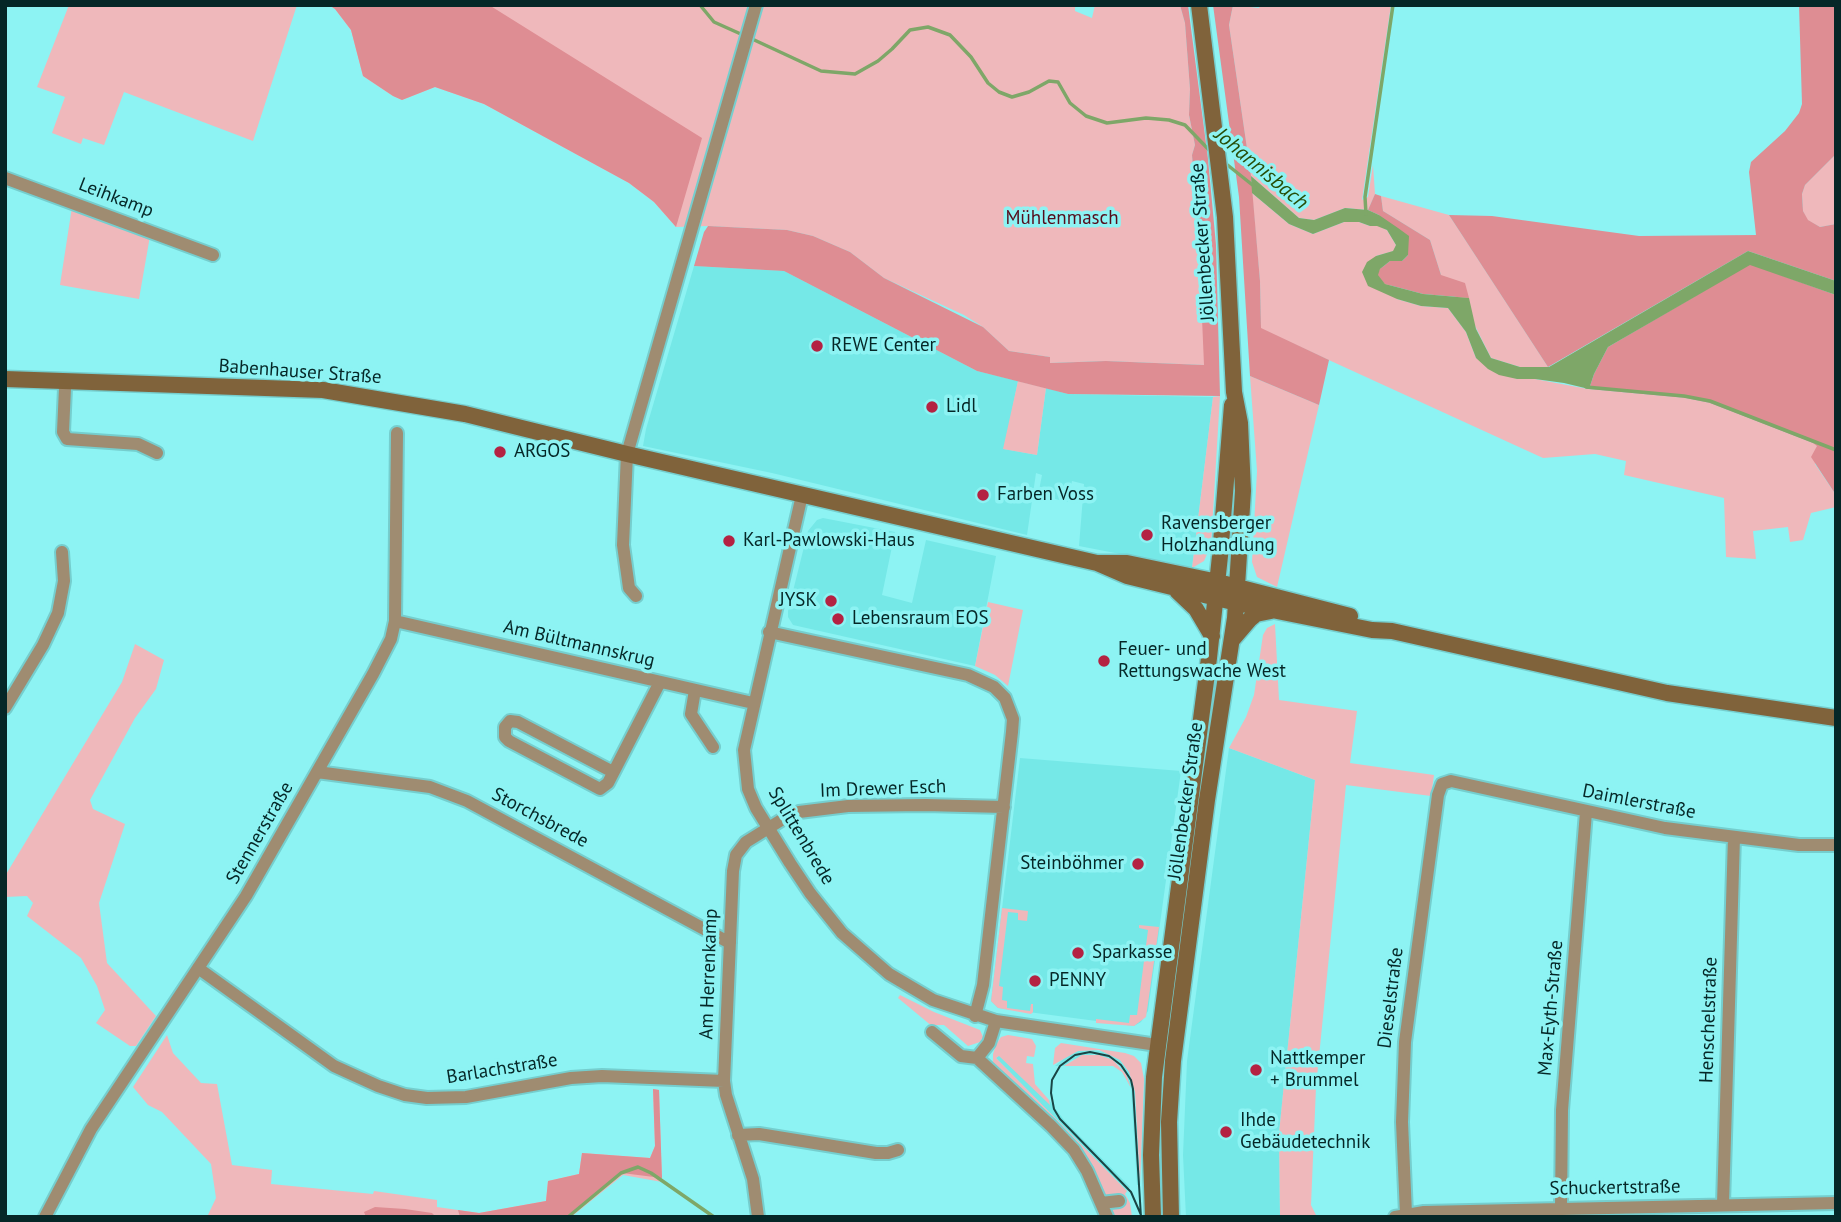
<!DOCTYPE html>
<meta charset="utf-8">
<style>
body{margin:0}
#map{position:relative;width:1841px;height:1222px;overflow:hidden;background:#8df3f3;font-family:"PT Sans",sans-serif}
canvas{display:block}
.frame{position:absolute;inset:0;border:7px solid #052727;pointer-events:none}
</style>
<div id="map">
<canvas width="1841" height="1222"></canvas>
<div class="frame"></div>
</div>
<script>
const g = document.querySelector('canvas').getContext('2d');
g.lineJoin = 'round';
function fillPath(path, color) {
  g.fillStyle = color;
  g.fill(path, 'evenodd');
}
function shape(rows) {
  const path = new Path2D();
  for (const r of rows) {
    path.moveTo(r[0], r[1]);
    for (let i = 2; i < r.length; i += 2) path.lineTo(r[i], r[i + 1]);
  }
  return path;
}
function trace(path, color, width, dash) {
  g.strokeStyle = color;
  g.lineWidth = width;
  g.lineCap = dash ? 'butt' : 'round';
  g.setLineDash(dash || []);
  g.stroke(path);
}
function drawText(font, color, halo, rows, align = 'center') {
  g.font = font + ' "PT Sans",sans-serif';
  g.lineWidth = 7;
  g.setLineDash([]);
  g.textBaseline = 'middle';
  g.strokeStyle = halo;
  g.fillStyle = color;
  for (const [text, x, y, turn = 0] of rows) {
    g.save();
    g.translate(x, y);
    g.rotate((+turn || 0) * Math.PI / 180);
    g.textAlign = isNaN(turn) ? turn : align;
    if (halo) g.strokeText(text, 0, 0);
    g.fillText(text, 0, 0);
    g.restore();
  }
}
const built = shape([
 [694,266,784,271,977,371,1018,381,1004,449,1037,455,1046,388,1068,394,1213,397,1192,568,1079,546,1084,484,1072,481,1068,502,1038,495,1042,475,1036,473,1027,535,772,473,643,446,646,429],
 [823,518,895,532,882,595,912,603,926,540,996,556,975,666,793,625,788,617,788,611,808,531,817,520],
 [1229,748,1315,780,1279,1133,1280,1217,1186,1217,1183,1155,1187,1061],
 [1020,758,1181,771,1148,1011,1141,1022,1134,1026,998,1008,991,1001],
 [1093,1050,1104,1052,1120,1060,1129,1072,1134,1085,1140,1185,1137,1185,1131,1088,1120,1066,1113,1060,1094,1054,1072,1060,1064,1066,1055,1066,1067,1056,1078,1051],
 [999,1055,1050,1104,1049,1100,1064,1120,1130,1187,1127,1191,996,1058]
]);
const green = shape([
 [69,5,297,5,253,141,124,92,104,145,83,138,81,144,52,133,65,97,37,87],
 [329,5,1075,5,1075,11,1092,18,1095,5,1180,5,1185,23,1190,89,1189,115,1195,145,1192,155,1198,224,1205,365,1106,361,1049,363,1050,357,1009,351,983,327,964,315,884,278,850,252,813,236,787,230,708,226,676,227,654,202,629,183,484,104,435,87,402,100,393,96,363,76,351,30,335,9],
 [1233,5,1259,8,1260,5,1391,5,1362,200,1368,197,1373,165,1375,194,1368,210,1345,208,1314,220,1299,218,1251,176,1229,25],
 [1836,154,1836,224,1820,227,1807,220,1803,211,1802,194,1805,185],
 [1252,193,1289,224,1313,234,1344,222,1359,222,1370,226,1377,225,1387,230,1396,245,1394,251,1376,256,1397,299,1421,306,1448,308,1466,332,1476,358,1517,379,1535,379,1588,389,1686,398,1710,403,1813,443,1817,445,1815,464,1836,495,1836,507,1811,513,1803,540,1790,542,1788,527,1753,531,1756,559,1726,557,1724,498,1624,475,1626,461,1595,454,1543,458,1261,329,1260,281],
 [1381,196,1449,215,1548,367,1520,367,1491,358,1473,322,1441,275,1430,240,1383,211],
 [72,207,150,236,139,299,60,285],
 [1250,376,1319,405,1277,587,1257,577,1252,562,1257,471],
 [1018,381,1046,388,1037,455,1003,449],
 [1220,396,1211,545,1204,561,1192,568,1213,397],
 [988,602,1023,610,1008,686,995,675,975,666],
 [1275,624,1279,700,1357,711,1350,763,1434,775,1431,796,1346,785,1316,1087,1311,1205,1317,1217,1280,1217,1279,1133,1315,780,1229,748,1246,717,1254,695,1263,635,1267,628],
 [135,644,164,660,156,689,135,718,90,800,93,809,125,824,99,903,107,963,156,1016,136,1046,130,1046,96,1023,105,1010,97,986,81,958,27,916,33,903,27,896,5,897,5,876,122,682],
 [1002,908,1028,911,1027,921,1018,920,1018,913,1008,912,999,986,1003,987,1002,1000,1007,1001,1007,1008,1030,1011,1031,1004,1033,1004,1033,1012,1031,1014,998,1008,991,1001],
 [1139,925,1159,927,1146,1017,1134,1026,1096,1023,1096,1019,1129,1023,1130,1015,1137,1015,1148,930,1139,928],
 [900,995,934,1012,980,1030,983,1037,980,1042,968,1046,944,1025,935,1025,933,1027,898,998],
 [167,1035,173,1053,201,1083,217,1084,232,1165,272,1170,271,1184,373,1194,374,1191,437,1200,437,1207,479,1213,546,1201,548,1181,579,1174,582,1153,650,1158,655,1146,653,1089,659,1090,662,1182,623,1175,571,1217,207,1217,216,1198,211,1164,162,1112,148,1105,133,1087],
 [1008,1035,1032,1039,1036,1046,1034,1057,1027,1056,1026,1063,1033,1064,1035,1084,1049,1100,1050,1105,999,1056,996,1058,1127,1191,1125,1194,1130,1203,1132,1217,1112,1217,1113,1210,1117,1205,1124,1204,1123,1196,1106,1197,1086,1156,993,1065,993,1054,996,1045,1001,1037],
 [1061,1043,1125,1053,1134,1056,1141,1063,1144,1079,1140,1185,1135,1092,1129,1072,1120,1060,1099,1050,1078,1051,1053,1065,1055,1048],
 [1082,1055,1099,1055,1113,1060,1126,1074,1131,1088,1122,1072,1113,1066,1064,1066]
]);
const forest = shape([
 [329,5,489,5,702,138,676,227,654,202,629,183,484,104,435,87,402,100,393,96,363,76,351,30,335,9],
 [1180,5,1188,5,1208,159,1216,245,1220,396,1068,394,977,371,784,271,694,266,704,232,708,226,787,230,813,236,850,252,884,278,983,327,1009,351,1050,357,1050,363,1106,361,1204,365,1198,224,1192,155,1195,145,1189,115,1190,89,1185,23],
 [1213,5,1233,5,1229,25,1251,176,1260,281,1261,328,1329,360,1319,405,1250,376,1239,197],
 [1799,5,1836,5,1836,154,1805,185,1802,194,1803,211,1808,220,1820,227,1836,224,1836,281,1748,251,1548,367,1449,215,1492,216,1639,236,1756,235,1749,172,1751,162,1785,131,1799,113,1802,104],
 [1375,194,1381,196,1383,211,1430,240,1441,275,1465,283,1469,298,1423,294,1385,284,1377,275,1380,269,1390,261,1402,261,1408,255,1379,215,1368,210],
 [1750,264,1836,295,1836,495,1811,457,1817,446,1813,443,1710,403,1686,398,1589,389,1594,374,1608,347],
 [653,1089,659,1090,662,1178,622,1173,567,1217,460,1217,458,1210,479,1213,546,1201,548,1181,579,1174,582,1153,650,1158,655,1146],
 [375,1207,405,1209,432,1213,436,1217,366,1217,364,1212]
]);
const water = shape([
 [1251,176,1299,218,1314,220,1345,208,1368,210,1379,215,1398,228,1409,236,1408,255,1402,261,1390,261,1380,269,1378,275,1385,284,1423,294,1469,298,1476,329,1491,358,1520,367,1549,367,1748,251,1836,281,1836,295,1750,265,1608,347,1594,374,1589,389,1564,383,1535,379,1517,379,1499,375,1488,369,1476,358,1466,332,1448,308,1421,306,1397,299,1368,286,1362,272,1367,262,1376,256,1393,251,1396,245,1387,230,1377,226,1370,226,1359,222,1344,222,1313,234,1289,224,1252,193]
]);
const stream = shape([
 [700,5,714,22,743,35],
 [750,38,821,71,855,74,878,61,892,49,910,30,928,27,950,35,971,57,988,83,999,92,1012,97,1029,92,1049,81,1058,82,1070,103,1086,116,1107,123,1146,118,1169,120,1185,125,1211,152],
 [1225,163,1255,187],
 [1366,214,1365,197,1393,5],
 [1586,387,1684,396,1710,401,1836,450],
 [568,1217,621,1173,638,1167,651,1173,714,1217]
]);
const minor = shape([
 [5,178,213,255],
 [62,381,65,388,63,432,67,439,138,444,157,453],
 [802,495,744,750,748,789,756,808,790,863,810,893,842,933,889,974,933,1000,996,1021,1157,1045],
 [636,596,629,588,623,545,627,454,756,5],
 [395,621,753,703],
 [769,632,968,675,994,687,1005,698,1013,719,1012,732,983,985,975,1016],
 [695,690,691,714,713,747],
 [5,708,43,645,58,613,64,581,62,552],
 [317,772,430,787,467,801,730,943],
 [613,772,518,722,510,721,505,727,505,737,509,741,600,789,608,783,660,682],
 [198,968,334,1066,378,1086,405,1095,427,1098,466,1097,571,1078,602,1076,724,1081],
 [996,1021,989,1043,977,1058,1051,1126,1074,1150,1087,1171,1107,1217],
 [932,1032,961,1056,977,1058],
 [738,1135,759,1134,876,1153,888,1153,898,1150],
 [1101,1203,1119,1201],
 [1723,1204,1734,837],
 [1561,1208,1562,1110,1586,812],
 [1406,1214,1402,1122,1405,1042,1438,795,1442,784,1451,781,1665,828,1799,845,1836,845],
 [45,1217,91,1129,246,896,373,674,391,639,395,621,397,433],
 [758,1217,753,1179,726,1095,724,1081,733,871,736,855,746,842,783,819,799,812,848,806,925,805,1004,807],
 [1395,1217,1424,1212,1836,1203]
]);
const secondary = shape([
 [5,379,323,390,465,414,627,454,1097,563,1127,576,1237,603,1372,630,1392,631,1667,693,1836,718],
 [1099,563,1127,563,1218,582,1350,616],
 [1177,591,1196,609,1212,636],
 [1232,640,1250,619,1256,614,1271,611],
 [1153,1217,1151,1155,1154,1077,1209,658,1220,556,1232,405],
 [1171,1217,1169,1122,1173,1061,1207,800,1235,618,1243,491,1240,423,1234,392,1225,217,1199,5]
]);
const tram = shape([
 [1141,1215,1131,1192,1060,1119,1054,1109,1051,1093,1052,1080,1060,1066,1075,1055,1090,1052,1109,1056,1121,1065,1131,1080,1133,1089,1141,1217]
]);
const markers = [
 [817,346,7,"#b42242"],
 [932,407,7,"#b42242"],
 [500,452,7,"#b42242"],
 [983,495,7,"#b42242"],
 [1147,535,7,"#b42242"],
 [729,541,7,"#b42242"],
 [831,601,7,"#b42242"],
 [838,619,7,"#b42242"],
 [1104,661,7,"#b42242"],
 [1138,864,7,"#b42242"],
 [1078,953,7,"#b42242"],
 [1035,981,7,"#b42242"],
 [1256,1070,7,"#b42242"],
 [1226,1132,7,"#b42242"]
];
const streetNames = [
 ["Leihkamp",116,198,21],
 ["Jöllenbecker Straße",1203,242,-94],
 ["Babenhauser Straße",300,372,4],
 ["Am Bültmannskrug",579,644,13],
 ["Im Drewer Esch",883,789,-2],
 ["Jöllenbecker Straße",1186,801,-82],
 ["Daimlerstraße",1639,802,11],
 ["Storchsbrede",540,818,28],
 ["Stennerstraße",260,833,-60],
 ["Splittenbrede",801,836,59],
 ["Am Herrenkamp",709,974,-88],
 ["Dieselstraße",1391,998,-83],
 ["Max-Eyth-Straße",1551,1008,-85],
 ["Henschelstraße",1709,1020,-88],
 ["Barlachstraße",502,1069,-9],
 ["Schuckertstraße",1615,1188,-1]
];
const parkNames = [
 ["Mühlenmasch",1062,219]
];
const poiNames = [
 ["REWE Center",831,346],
 ["Lidl",946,407],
 ["ARGOS",514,452],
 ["Farben Voss",997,495],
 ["Ravensberger",1161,524],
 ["Holzhandlung",1161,546],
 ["Karl-Pawlowski-Haus",743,541],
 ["JYSK",817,601,"right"],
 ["Lebensraum EOS",852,619],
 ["Feuer- und",1118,650],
 ["Rettungswache West",1118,672],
 ["Steinböhmer",1124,864,"right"],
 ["Sparkasse",1092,953],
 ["PENNY",1049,981],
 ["Nattkemper",1270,1059],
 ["+ Brummel",1270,1081],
 ["Ihde",1240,1121],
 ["Gebäudetechnik",1240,1143]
];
const waterNames = [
 ["Johannisbach",1261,169,40]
];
fillPath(built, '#75e8e7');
fillPath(green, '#efb8bb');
fillPath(forest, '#de8d93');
fillPath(water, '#7ea768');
trace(stream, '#7ea768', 3.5);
trace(minor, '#75cece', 16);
trace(secondary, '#75cece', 19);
trace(minor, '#9f8c71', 12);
trace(secondary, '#80633b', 16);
trace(tram, '#194545', 2);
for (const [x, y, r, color] of markers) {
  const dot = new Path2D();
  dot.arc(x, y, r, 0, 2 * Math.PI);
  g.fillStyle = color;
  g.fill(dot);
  trace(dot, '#8df3f3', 2.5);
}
drawText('19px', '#052727', '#8df3f3', streetNames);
drawText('19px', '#550c1b', '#8df3f3', parkNames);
drawText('19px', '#052727', '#8df3f3', poiNames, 'left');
drawText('italic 21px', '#264d08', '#8df3f3', waterNames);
</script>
